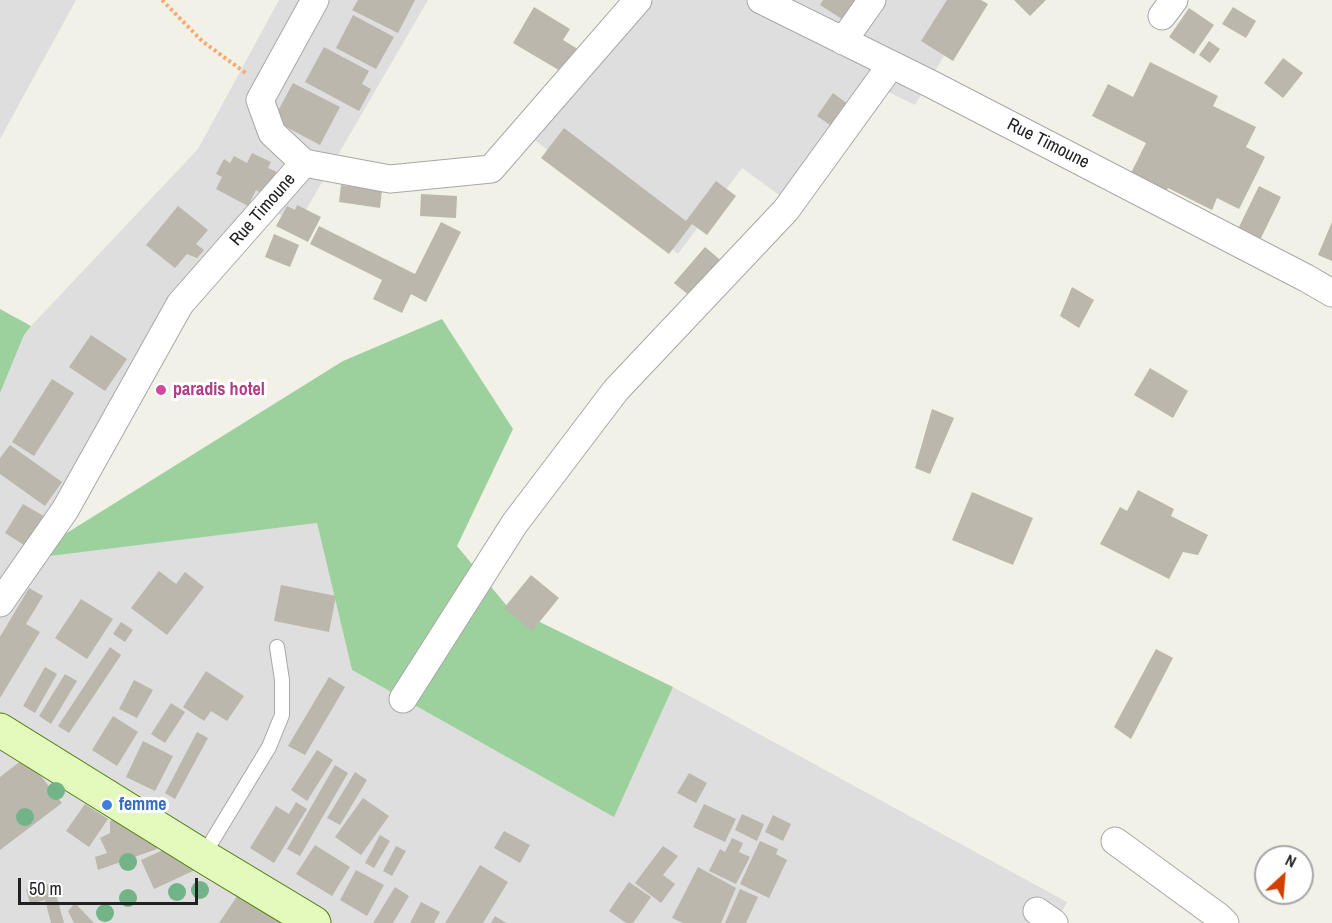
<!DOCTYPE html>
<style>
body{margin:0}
#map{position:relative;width:1332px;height:923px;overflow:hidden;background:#f1f1e7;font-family:"Archivo Narrow",sans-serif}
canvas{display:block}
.north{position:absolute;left:1254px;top:845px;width:60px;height:60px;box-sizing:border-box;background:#fff;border:2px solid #a6a6a6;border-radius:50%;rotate:26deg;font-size:16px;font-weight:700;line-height:24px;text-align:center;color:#212121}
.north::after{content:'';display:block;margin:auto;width:21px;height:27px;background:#d14100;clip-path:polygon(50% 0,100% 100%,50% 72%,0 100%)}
.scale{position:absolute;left:18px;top:878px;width:180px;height:27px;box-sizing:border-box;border:3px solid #212121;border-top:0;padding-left:8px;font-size:18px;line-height:21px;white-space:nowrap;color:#212121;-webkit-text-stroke:4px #fff;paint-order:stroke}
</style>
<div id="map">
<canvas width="1332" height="923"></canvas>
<div class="north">N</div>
<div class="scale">50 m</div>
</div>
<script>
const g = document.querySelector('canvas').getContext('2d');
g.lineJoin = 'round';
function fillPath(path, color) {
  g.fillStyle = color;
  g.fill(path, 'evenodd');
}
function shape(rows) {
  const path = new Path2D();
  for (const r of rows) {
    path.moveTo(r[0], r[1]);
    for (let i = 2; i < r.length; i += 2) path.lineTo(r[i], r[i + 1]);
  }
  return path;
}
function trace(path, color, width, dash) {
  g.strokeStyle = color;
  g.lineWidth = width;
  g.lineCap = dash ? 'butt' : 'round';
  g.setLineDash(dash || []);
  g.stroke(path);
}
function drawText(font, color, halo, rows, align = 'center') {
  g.font = font + ' "Archivo Narrow",sans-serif';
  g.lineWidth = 6;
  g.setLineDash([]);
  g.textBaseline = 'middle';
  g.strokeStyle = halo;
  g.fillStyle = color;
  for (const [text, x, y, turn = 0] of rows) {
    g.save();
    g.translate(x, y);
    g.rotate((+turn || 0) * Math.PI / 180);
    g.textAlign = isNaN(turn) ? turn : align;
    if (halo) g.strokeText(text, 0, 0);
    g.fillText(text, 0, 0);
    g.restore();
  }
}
const residential = shape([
 [0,0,76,0,0,139],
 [279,0,428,0,296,227,258,198,26,558,317,523,352,670,614,816,673,687,1067,902,1056,923,0,923,0,393,24,335,31,326,198,149],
 [623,0,977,0,915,105,868,82,793,205,742,168,678,254,516,125]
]);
const forest = shape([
 [0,309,31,326,24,335,0,393],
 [442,319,513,429,457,546,507,606,673,687,614,817,352,670,317,523,25,559,343,361]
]);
const building = shape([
 [358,0,415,0,398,33,352,10],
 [823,0,858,0,845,21,820,5],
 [947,0,981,0,988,4,953,61,921,41],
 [1014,0,1046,0,1030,16],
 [534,7,570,29,563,40,581,51,567,75,513,43],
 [1233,7,1256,21,1246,38,1222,24],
 [1189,8,1214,25,1194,54,1169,37],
 [353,15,394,37,376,69,336,48],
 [1209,41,1220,49,1210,63,1199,55],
 [324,47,369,71,362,84,371,89,359,111,305,82],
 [1283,58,1303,73,1283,98,1264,83],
 [1150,62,1218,96,1213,106,1256,127,1246,147,1265,157,1239,209,1217,198,1212,210,1168,188,1164,195,1129,177,1146,143,1092,116,1108,84,1133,97],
 [293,83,340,107,320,145,273,120],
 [833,93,848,104,833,127,817,116],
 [564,128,686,221,716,181,736,196,707,235,692,224,669,254,541,158],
 [252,153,271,162,268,168,277,172,265,195,256,190,248,206,216,189,222,177,216,174,224,159,230,163,234,156,247,163],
 [341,185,382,190,380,208,339,202],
 [1259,186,1281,197,1259,242,1237,231],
 [421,194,457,196,456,218,420,216],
 [297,205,321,217,308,242,276,226,287,206,295,210],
 [178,206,208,230,196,244,204,250,197,258,187,254,175,268,146,245],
 [441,222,461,232,426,302,411,294,402,313,373,299,382,280,310,244,319,226,415,274],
 [1332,222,1332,261,1318,255],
 [274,234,299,245,290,267,265,257],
 [705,247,738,275,708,311,674,283],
 [1072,287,1094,300,1079,328,1060,316],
 [91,335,127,359,105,391,69,367],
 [1150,368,1188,391,1173,418,1134,395],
 [52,379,74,393,34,456,12,442],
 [932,409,954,418,930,474,915,468],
 [10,445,62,482,45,506,0,474,0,458],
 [1138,490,1174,509,1171,516,1208,535,1198,555,1183,552,1169,579,1100,544,1120,507,1127,511],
 [972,492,1033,518,1013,565,952,540],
 [23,504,54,522,35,552,5,533],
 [159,571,176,584,185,572,204,587,167,635,131,608],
 [531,575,559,598,532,631,504,608],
 [281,585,336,596,329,632,274,621],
 [29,588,43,596,26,624,40,632,0,698,0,637],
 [81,599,113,619,87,659,55,638],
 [121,622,133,630,125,642,113,634],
 [110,647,121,655,69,733,58,726],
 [1156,649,1173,658,1131,739,1114,727],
 [45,667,57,674,35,713,23,706],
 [206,671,244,696,227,721,211,711,204,721,183,707],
 [65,674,77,681,51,724,39,716],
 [329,677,345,687,305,755,288,746],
 [134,680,153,690,137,718,119,709],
 [171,703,185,712,165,743,151,734],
 [113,716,138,732,117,766,92,750],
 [197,732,208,738,175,799,165,793],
 [143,741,173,756,155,791,126,777],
 [317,750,333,760,307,801,291,790],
 [26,757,62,803,0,850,0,777],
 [335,765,348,773,300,856,287,849],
 [355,772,367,780,340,825,327,818],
 [689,773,707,783,696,803,677,793],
 [363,798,389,816,361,855,335,837],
 [296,802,307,809,274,863,250,848,276,806,289,814],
 [85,804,108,819,89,847,66,831],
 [704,804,736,819,725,842,693,827],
 [742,814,764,824,757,841,735,830],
 [125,815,153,832,157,849,98,870,95,857,107,853,100,838,110,833,110,821],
 [773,815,791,824,783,841,765,832],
 [504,831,530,845,520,863,494,848],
 [380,835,390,841,374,868,365,863],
 [732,838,743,843,739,852,750,857,736,884,709,871,720,849,725,852],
 [760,841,778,849,776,854,787,860,769,898,740,884],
 [315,845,350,867,332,896,296,874],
 [172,846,195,870,154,889,141,860],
 [396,846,406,851,392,876,383,871],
 [663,846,678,856,663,875,675,884,661,903,635,883],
 [480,865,508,882,483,923,445,923],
 [698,867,736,888,721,923,683,923,672,918],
 [356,870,384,885,367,916,340,900],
 [629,882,651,897,633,923,626,923,609,911],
 [53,883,64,923,51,923,45,900,30,904,26,889],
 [395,887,409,896,393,923,373,923],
 [740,889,758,897,746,923,725,923],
 [240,892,287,923,219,923],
 [421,902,440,912,434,923,410,923],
 [75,903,94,923,74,923,68,911],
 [495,916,506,923,491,923]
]);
const path = shape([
 [162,0,202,41,247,74]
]);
const service = shape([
 [203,856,269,747,282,715,282,680,277,647]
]);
const minor = shape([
 [761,0,933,85,1306,278,1332,293],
 [1162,16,1174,0],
 [843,41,872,0],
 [304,163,272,133,260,100,315,0],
 [0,603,65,510,180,304,304,163,390,179,491,169,638,0],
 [403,699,515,523,616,390,786,210,891,65],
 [1115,841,1219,917,1225,923],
 [1037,911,1054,923]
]);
const secondary = shape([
 [0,730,203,856,314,923]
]);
const trees = [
 [56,791],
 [25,817],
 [128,862],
 [200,890],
 [177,892],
 [128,898],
 [105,913]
];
const markers = [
 [161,390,6,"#d1479c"],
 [107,805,6,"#3f7fe0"]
];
const streetNames = [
 ["Rue Timoune",1048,144,27],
 ["Rue Timoune",263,210,-49]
];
const hotelNames = [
 ["paradis hotel",173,390]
];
const shopNames = [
 ["femme",119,805]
];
fillPath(residential, '#dfdede');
fillPath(forest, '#9cd19d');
fillPath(building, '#bbb7ac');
trace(service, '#a8a8a8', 16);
trace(minor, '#a8a8a8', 29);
trace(secondary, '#4a7b04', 35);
trace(path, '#fba86f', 4, [3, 3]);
trace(service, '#fff', 14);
trace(minor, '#fff', 27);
trace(secondary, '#e4fabc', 33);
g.fillStyle = '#72b488';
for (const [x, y] of trees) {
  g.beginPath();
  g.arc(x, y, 9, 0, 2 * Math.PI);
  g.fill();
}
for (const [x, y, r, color] of markers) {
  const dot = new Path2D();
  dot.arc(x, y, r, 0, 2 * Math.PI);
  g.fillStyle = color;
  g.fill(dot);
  trace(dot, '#fff', 2);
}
drawText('18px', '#212121', '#fff', streetNames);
drawText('bold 18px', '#b23c85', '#fff', hotelNames, 'left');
drawText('bold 18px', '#366cbe', '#fff', shopNames, 'left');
</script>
